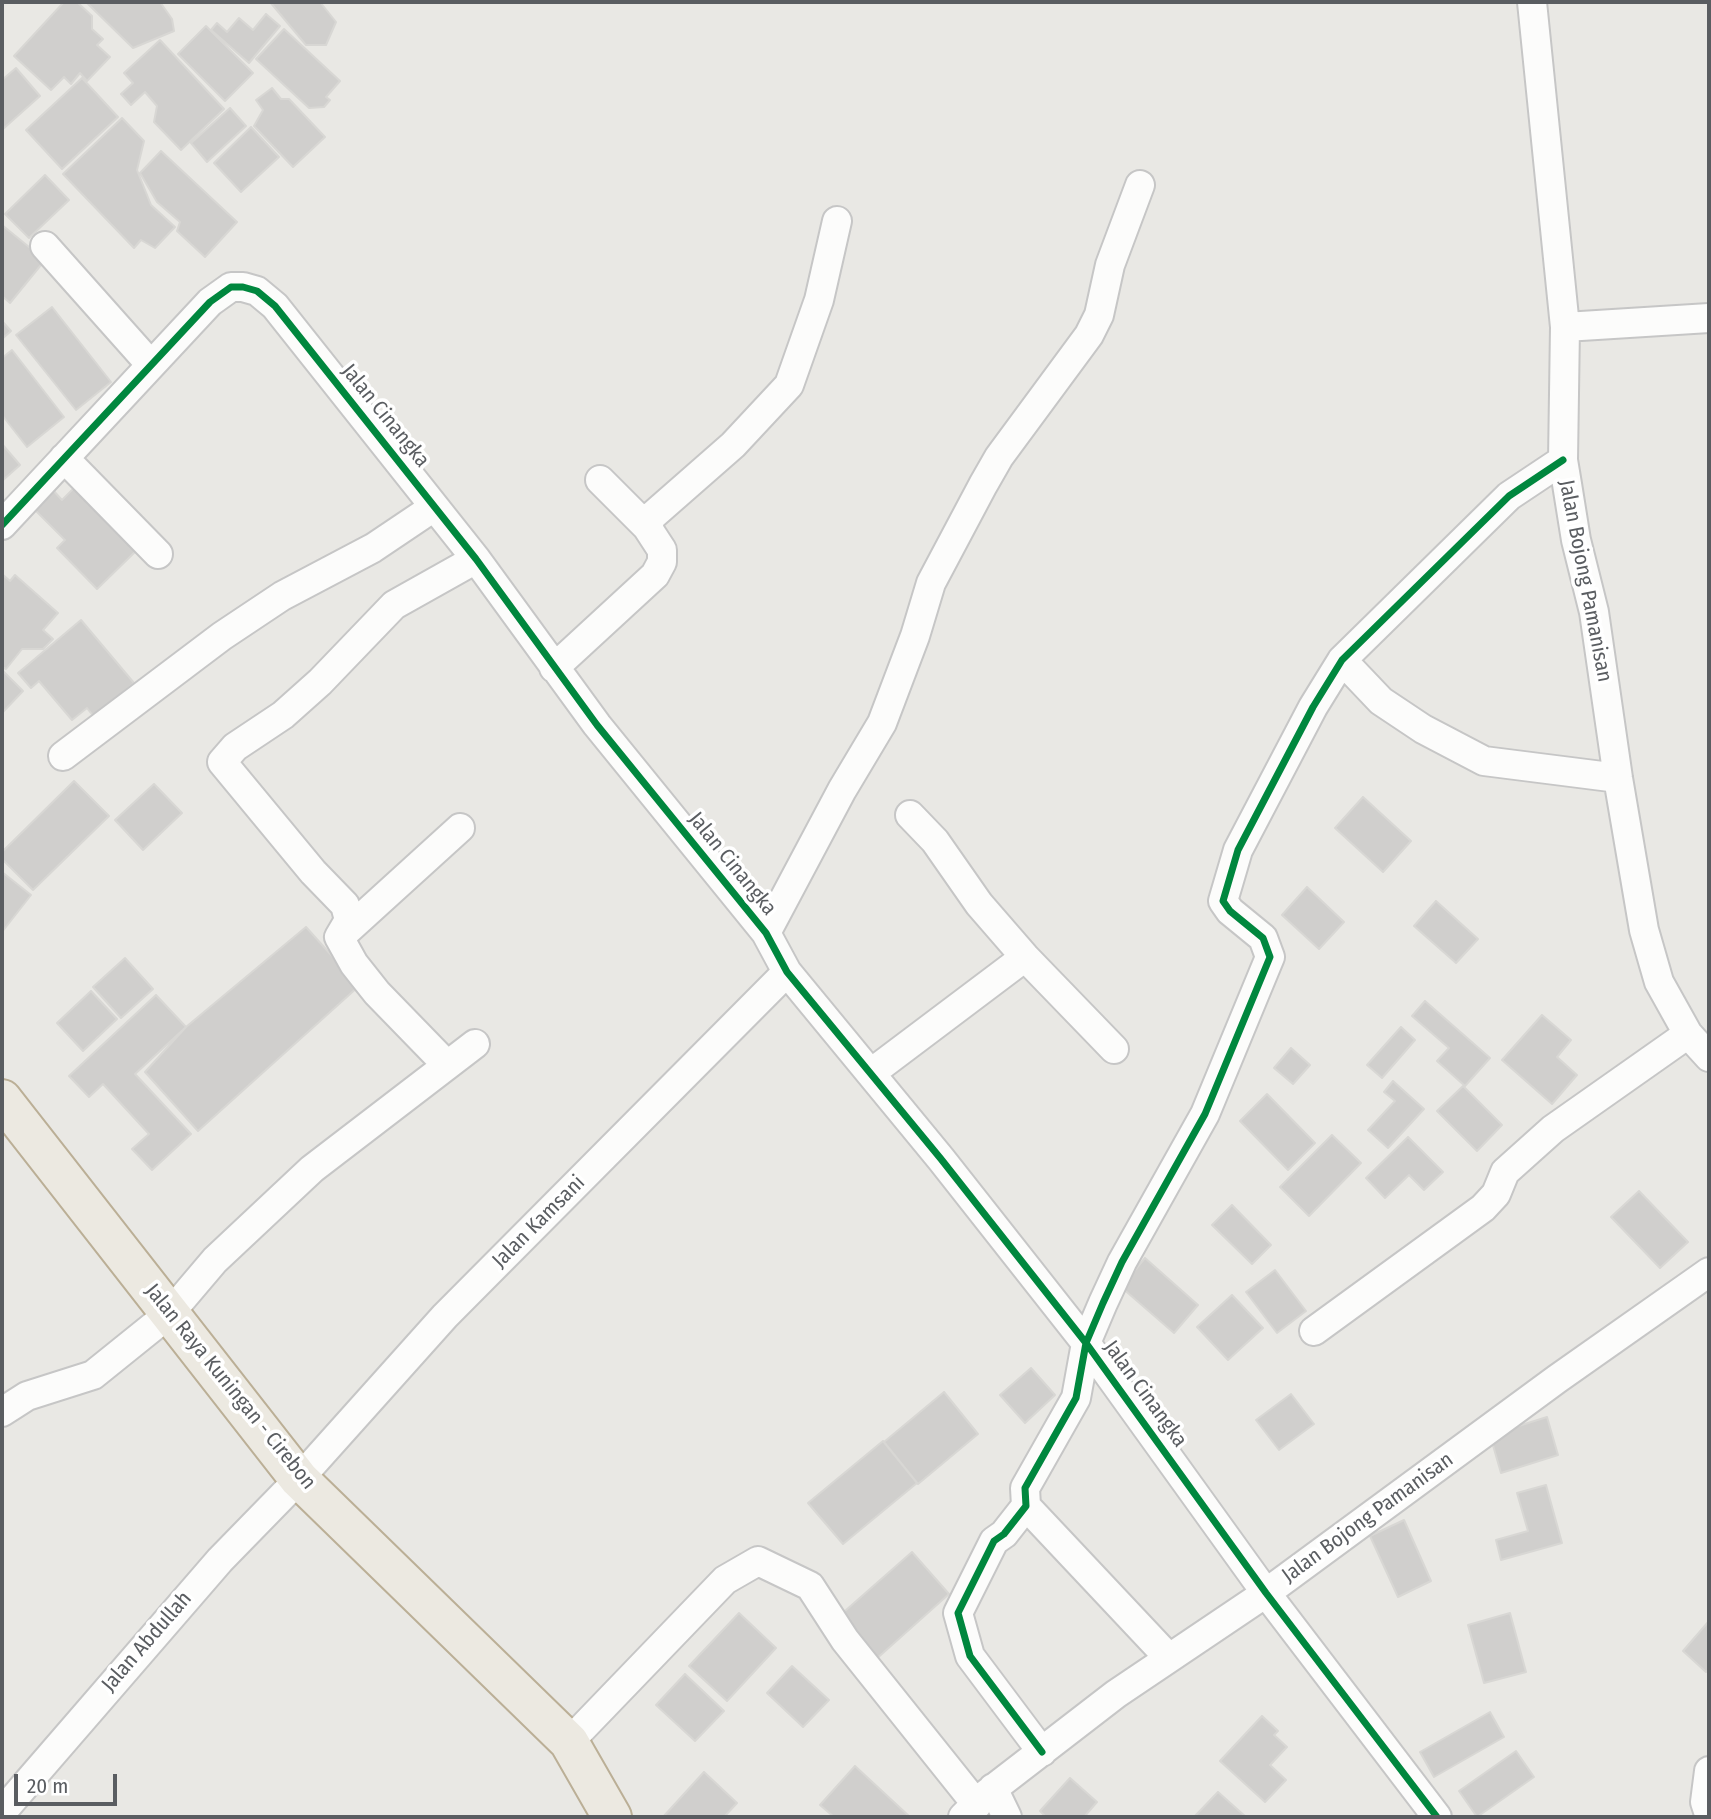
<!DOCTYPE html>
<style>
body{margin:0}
#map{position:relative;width:1711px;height:1819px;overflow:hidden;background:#e9e8e4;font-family:"Fira Sans Condensed",sans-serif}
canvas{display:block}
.frame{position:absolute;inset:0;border:4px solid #5a5d61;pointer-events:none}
.scale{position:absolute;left:14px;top:1774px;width:103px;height:32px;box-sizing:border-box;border:4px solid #5a5d61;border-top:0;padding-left:9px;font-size:21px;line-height:24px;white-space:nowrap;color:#5a5d61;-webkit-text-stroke:5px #fff;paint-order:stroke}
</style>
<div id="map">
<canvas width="1711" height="1819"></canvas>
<div class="frame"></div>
<div class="scale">20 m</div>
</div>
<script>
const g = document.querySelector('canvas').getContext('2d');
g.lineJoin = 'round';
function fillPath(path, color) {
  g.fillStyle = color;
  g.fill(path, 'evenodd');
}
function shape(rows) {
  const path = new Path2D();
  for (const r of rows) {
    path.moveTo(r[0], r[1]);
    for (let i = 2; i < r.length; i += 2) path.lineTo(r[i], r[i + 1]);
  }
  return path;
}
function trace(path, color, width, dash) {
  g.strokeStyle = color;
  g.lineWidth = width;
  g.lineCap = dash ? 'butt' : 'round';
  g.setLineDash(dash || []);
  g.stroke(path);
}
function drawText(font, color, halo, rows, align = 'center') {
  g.font = font + ' "Fira Sans Condensed",sans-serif';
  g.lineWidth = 7;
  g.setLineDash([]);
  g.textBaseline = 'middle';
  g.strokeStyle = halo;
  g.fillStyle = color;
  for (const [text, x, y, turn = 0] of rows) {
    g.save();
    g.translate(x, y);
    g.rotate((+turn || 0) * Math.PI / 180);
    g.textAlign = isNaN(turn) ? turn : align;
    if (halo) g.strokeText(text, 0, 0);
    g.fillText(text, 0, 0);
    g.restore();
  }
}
const building = shape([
 [64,2,77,2,92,16,92,29,103,39,97,45,110,57,87,81,80,73,71,84,64,77,51,90,14,56,64,2],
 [86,2,160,2,172,19,174,31,133,48,86,2],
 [270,2,320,2,336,22,326,45,306,45,270,2],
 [266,14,280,26,249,63,211,30,217,23,227,32,239,18,253,30,266,14],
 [206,26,253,73,225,101,178,54,206,26],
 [284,29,340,81,326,97,330,100,324,107,309,108,256,59,284,29],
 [160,40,224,109,181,150,154,122,157,106,145,92,131,105,121,94,133,83,124,73,160,40],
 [16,68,40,96,3,129,2,80,16,68],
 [82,78,118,117,62,169,26,130,82,78],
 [272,88,281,99,289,99,325,137,293,167,254,126,263,110,256,100,272,88],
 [230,108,246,126,207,162,191,143,230,108],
 [122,118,144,141,137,170,151,205,175,227,155,248,141,240,134,248,63,174,122,118],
 [251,127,279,157,241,192,214,163,251,127],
 [161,151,237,222,205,257,177,231,180,222,157,202,140,173,161,151],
 [45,175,69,200,29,238,5,214,45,175],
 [2,225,45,260,10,303,2,296,2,225],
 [52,307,111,382,76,410,16,335,52,307],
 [2,321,11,331,2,339,2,321],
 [12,350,64,417,27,447,2,415,2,358,12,350],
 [2,444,20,465,2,481,2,444],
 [81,481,137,550,97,589,57,548,65,540,32,507,51,488,62,500,81,481],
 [2,574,10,581,15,575,58,613,43,630,53,639,43,649,22,649,6,669,2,667,2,574],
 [81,620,134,683,94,717,87,708,72,720,39,681,31,688,18,673,81,620],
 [2,670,23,691,2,713,2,670],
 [74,781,109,816,33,890,2,859,2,852,74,781],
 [154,784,182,813,143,850,115,820,154,784],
 [1363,797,1411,841,1383,872,1335,828,1363,797],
 [2,872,31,895,2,932,2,872],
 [1307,887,1344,922,1319,949,1282,915,1307,887],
 [1436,901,1478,939,1456,963,1414,926,1436,901],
 [306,927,359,986,198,1131,145,1072,186,1027,306,927],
 [125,958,153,989,121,1018,93,987,125,958],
 [91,991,117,1019,83,1051,57,1023,91,991],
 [156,995,186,1027,135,1074,191,1134,152,1170,132,1149,149,1134,103,1084,89,1097,69,1076,156,995],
 [1425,1001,1490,1058,1465,1086,1437,1061,1449,1048,1412,1016,1425,1001],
 [1542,1015,1571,1040,1557,1057,1577,1075,1552,1104,1502,1060,1542,1015],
 [1401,1027,1415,1040,1382,1078,1367,1065,1401,1027],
 [1291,1048,1310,1065,1293,1084,1274,1068,1291,1048],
 [1393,1081,1424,1109,1388,1148,1368,1130,1395,1101,1384,1092,1393,1081],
 [1463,1086,1502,1125,1477,1151,1437,1111,1463,1086],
 [1267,1094,1315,1143,1288,1170,1240,1121,1267,1094],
 [1332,1135,1361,1163,1309,1216,1280,1187,1332,1135],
 [1408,1137,1443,1172,1424,1190,1409,1175,1385,1198,1366,1178,1408,1137],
 [1639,1191,1688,1242,1660,1268,1611,1217,1639,1191],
 [1232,1205,1271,1245,1252,1264,1212,1225,1232,1205],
 [1145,1258,1198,1305,1174,1333,1121,1287,1145,1258],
 [1275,1270,1306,1311,1277,1333,1246,1292,1275,1270],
 [1232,1295,1263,1328,1228,1360,1197,1327,1232,1295],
 [1031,1368,1055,1395,1025,1423,1000,1395,1031,1368],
 [944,1392,978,1434,918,1484,884,1442,944,1392],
 [1291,1394,1314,1424,1279,1450,1256,1420,1291,1394],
 [1547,1417,1558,1455,1501,1473,1490,1435,1547,1417],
 [883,1441,917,1483,843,1544,808,1503,883,1441],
 [1546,1485,1562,1543,1501,1560,1496,1540,1528,1531,1517,1493,1546,1485],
 [1404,1520,1431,1581,1398,1597,1370,1536,1404,1520],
 [912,1552,949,1594,874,1661,837,1618,912,1552],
 [739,1613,776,1648,727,1701,689,1666,739,1613],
 [1510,1613,1526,1672,1484,1683,1468,1625,1510,1613],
 [1709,1621,1709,1669,1706,1672,1683,1651,1709,1621],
 [792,1666,829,1700,803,1727,767,1693,792,1666],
 [685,1674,724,1711,695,1741,656,1705,685,1674],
 [1490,1712,1504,1737,1434,1777,1420,1752,1490,1712],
 [1262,1716,1278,1731,1274,1735,1287,1747,1270,1765,1286,1780,1265,1802,1220,1761,1262,1716],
 [1516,1751,1534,1777,1477,1817,1459,1791,1516,1751],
 [855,1766,910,1817,834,1817,820,1805,855,1766],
 [704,1772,737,1803,724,1817,663,1817,704,1772],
 [1070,1778,1097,1802,1084,1817,1046,1817,1040,1811,1070,1778],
 [1218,1792,1246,1817,1194,1817,1218,1792]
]);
const street = shape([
 [1532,2,1565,327,1563,460,1567,484,1576,540,1594,612,1618,778,1644,930,1659,982,1688,1034,1709,1057],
 [45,246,151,365],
 [1565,327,1709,318],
 [64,458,158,554],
 [600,480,647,527],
 [2,525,210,302,231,287,243,287,257,291,275,306,476,559,597,725,766,933,787,972,941,1159,1086,1343,1266,1593,1437,1817],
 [1342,660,1381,701,1423,729,1484,761,1618,778],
 [554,668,655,575,662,562,662,550,647,527,652,516,733,445,789,385,819,300,837,221],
 [63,756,222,636,282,596,373,548,434,507],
 [910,815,935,841,979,904,1025,957,1114,1049],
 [766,933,842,790,882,723,915,636,931,583,983,485,999,457,1089,335,1099,315,1110,265,1140,185],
 [340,937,460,828],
 [447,1065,377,993,354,964,339,937,349,920,345,905,313,872,222,762,235,747,283,715,320,682,394,605,476,559],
 [871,1073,1025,957],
 [1314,1331,1483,1208,1496,1194,1505,1172,1553,1129,1688,1034],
 [2,1412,27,1396,93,1375,170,1313,215,1260,312,1169,475,1044],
 [1026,1506,1169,1658],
 [569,1742,725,1580,758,1561,810,1586,845,1640,977,1805],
 [1042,1752,970,1656,958,1613,994,1541,1004,1534,1026,1506,1025,1488,1076,1398,1086,1343,1103,1303,1122,1262,1205,1114,1270,957,1263,938,1230,911,1223,901,1238,850,1313,707,1342,660,1509,496,1563,460],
 [1709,1771,1705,1802,1709,1814],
 [993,1788,1007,1817],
 [2,1812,220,1560,299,1479,445,1316,787,972],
 [963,1817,985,1795,1116,1694,1266,1593,1557,1379,1709,1272]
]);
const highway = shape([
 [2,1099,299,1479,569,1742,612,1817]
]);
const cycleway = shape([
 [2,525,210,302,231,287,243,287,257,291,275,306,476,559,597,725,766,933,787,972,941,1159,1086,1343,1266,1593,1437,1817],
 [1042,1752,970,1656,958,1613,994,1541,1004,1534,1026,1506,1025,1488,1076,1398,1086,1343,1103,1303,1122,1262,1205,1114,1270,957,1263,938,1230,911,1223,901,1238,850,1313,707,1342,660,1509,496,1563,460]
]);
const streetNames = [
 ["Jalan Cinangka",385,416,51],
 ["Jalan Bojong Pamanisan",1585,581,79],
 ["Jalan Cinangka",732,864,51],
 ["Jalan Kamsani",539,1222,-45],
 ["Jalan Raya Kuningan - Cirebon",230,1387,51],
 ["Jalan Cinangka",1145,1394,54],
 ["Jalan Bojong Pamanisan",1368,1518,-36],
 ["Jalan Abdullah",147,1642,-49]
];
fillPath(building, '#d0cfcd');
trace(building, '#d8d7d4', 2);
trace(street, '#c6c6c6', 32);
trace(highway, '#bbaf96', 42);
trace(street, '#fcfcfb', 28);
trace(highway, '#ece9e1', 38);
trace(cycleway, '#00873e', 7);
drawText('21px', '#5a5d61', '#fff', streetNames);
</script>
